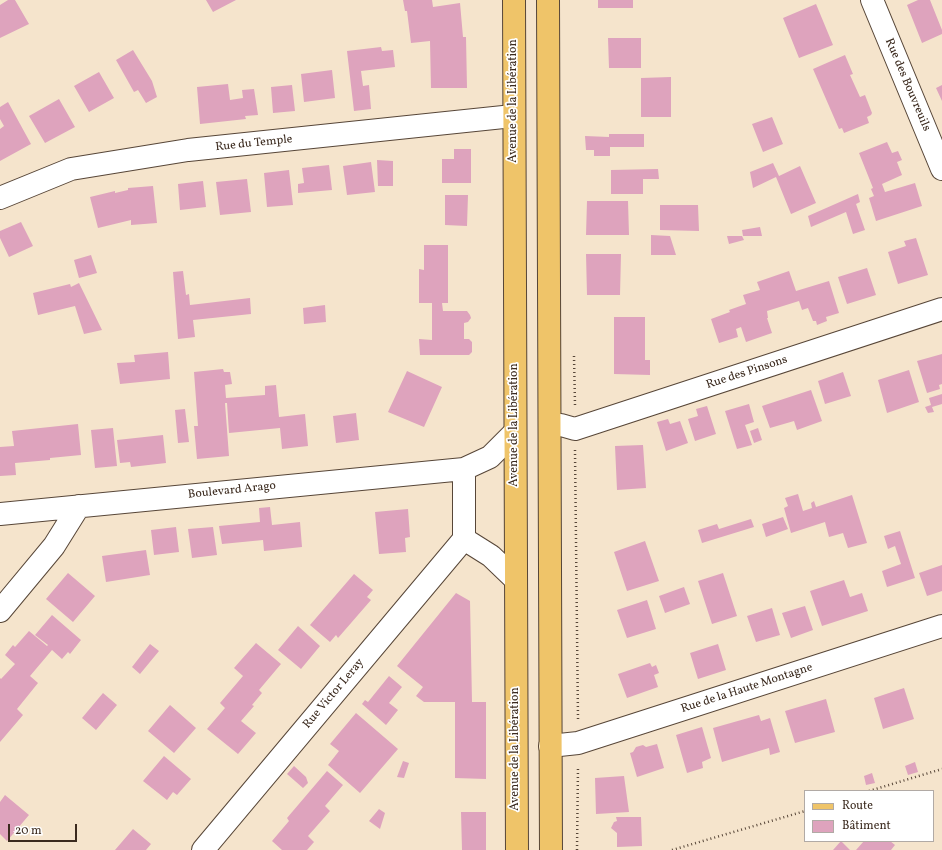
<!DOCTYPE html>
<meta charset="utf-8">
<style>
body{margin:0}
#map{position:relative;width:942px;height:850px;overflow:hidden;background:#f5e4cc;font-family:Vollkorn,serif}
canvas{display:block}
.legend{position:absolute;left:804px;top:790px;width:130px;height:52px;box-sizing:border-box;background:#fff;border:1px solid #b1aaa5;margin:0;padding:5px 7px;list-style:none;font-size:12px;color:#3b2a1e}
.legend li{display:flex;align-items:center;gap:8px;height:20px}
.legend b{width:20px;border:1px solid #b1aaa5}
.scale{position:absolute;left:8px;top:824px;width:69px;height:18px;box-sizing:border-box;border:2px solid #3b2a1e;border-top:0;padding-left:5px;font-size:12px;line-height:14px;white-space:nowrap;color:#3b2a1e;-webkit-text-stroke:3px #fff;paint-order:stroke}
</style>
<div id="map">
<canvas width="942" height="850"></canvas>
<ul class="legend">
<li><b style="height:5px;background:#efc469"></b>Route</li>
<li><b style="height:11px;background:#dea3bd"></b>Bâtiment</li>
</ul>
<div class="scale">20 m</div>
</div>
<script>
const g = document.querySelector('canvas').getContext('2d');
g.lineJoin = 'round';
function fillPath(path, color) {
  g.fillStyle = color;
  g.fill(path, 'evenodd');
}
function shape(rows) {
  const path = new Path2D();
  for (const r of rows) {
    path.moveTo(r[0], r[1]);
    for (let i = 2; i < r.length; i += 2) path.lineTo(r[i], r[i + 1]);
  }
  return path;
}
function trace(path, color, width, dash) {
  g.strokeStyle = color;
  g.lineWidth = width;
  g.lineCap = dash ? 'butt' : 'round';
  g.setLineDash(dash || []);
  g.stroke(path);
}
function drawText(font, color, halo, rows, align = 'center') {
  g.font = font + ' Vollkorn,serif';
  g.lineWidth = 3.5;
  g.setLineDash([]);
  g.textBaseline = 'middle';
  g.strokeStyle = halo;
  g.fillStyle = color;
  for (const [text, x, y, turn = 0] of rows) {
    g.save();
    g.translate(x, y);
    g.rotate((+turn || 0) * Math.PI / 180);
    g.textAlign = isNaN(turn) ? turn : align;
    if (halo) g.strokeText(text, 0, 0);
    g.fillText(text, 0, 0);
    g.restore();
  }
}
const building = shape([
 [8,0,15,0,29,24,0,38,0,5],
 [206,0,236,0,213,12],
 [403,0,432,0,433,7,460,3,463,37,466,37,467,88,431,88,430,41,411,43,407,11,405,11],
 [598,0,633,0,633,8,598,8],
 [918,0,930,0,942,30,942,34,922,43,907,5],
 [816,4,833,45,799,58,783,18],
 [608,38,641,38,641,68,609,68],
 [381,47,382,51,393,50,395,67,361,71,363,86,369,85,371,109,354,111,347,51],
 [133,50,152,81,157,97,146,103,138,90,134,92,116,60],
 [845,55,853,74,850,75,860,97,865,95,872,113,871,115,867,117,869,123,844,133,842,128,839,129,813,69],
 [332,70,335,98,304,102,301,74],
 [99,72,114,98,89,112,74,86],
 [671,77,671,117,641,117,641,78],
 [228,84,230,100,243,98,242,90,254,89,258,115,245,116,246,119,200,124,197,87],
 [292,85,295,111,273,113,271,87],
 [942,85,942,101,936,88],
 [59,99,75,127,45,143,29,116],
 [8,102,31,144,0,161,0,129,4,126,0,119,0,107],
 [772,117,783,144,763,152,752,124],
 [609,134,644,134,644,147,610,147,610,156,594,156,594,150,586,150,585,136,609,137],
 [887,142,892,153,898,151,902,160,897,162,902,175,882,184,885,192,915,183,922,206,876,221,869,198,874,196,871,189,873,188,859,153],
 [454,149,471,149,471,183,442,183,442,159,454,159],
 [377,160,393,161,393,186,378,186],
 [371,162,375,192,347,195,343,166],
 [773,163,779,176,800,166,816,203,791,214,776,177,753,188,750,172],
 [329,165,332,190,298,193,298,184,304,183,302,168],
 [658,169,659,179,643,179,643,194,611,194,611,170],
 [289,170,293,205,267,207,264,173],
 [247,179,251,212,220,215,216,182],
 [203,181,206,207,180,210,178,184],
 [153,186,157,223,131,225,131,220,98,228,90,197,115,191,115,193,128,190,128,188],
 [858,194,860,202,856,204,865,230,853,234,846,212,811,227,808,216],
 [445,195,468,195,467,226,445,225],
 [587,201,628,201,629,235,586,235],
 [660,205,698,205,699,231,660,230],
 [21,222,33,246,9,257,0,238,0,231],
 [760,227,762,236,743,236,742,230],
 [651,235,670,236,676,255,651,255],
 [727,236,742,236,744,240,729,244],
 [916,238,928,275,898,284,888,252,906,246,904,241],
 [424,245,448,245,448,303,442,303,443,311,467,311,470,315,471,318,468,322,464,323,464,339,469,339,472,342,472,352,469,355,420,355,419,339,432,340,432,303,419,303,419,269,424,270],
 [586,254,621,254,620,295,587,295],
 [91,255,97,273,79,278,74,260],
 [867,268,876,295,847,304,838,277],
 [183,271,186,295,189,294,190,305,250,298,251,314,193,320,195,337,178,339,173,272],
 [789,271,796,291,829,281,839,313,826,317,827,321,817,325,816,321,813,321,808,308,802,310,799,301,767,311,768,318,767,318,772,333,746,342,741,327,736,329,738,337,719,343,711,319,730,312,729,310,746,304,743,295,760,290,757,282],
 [79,283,102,330,84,334,75,306,38,315,33,293,70,284,71,287],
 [325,305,326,322,304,324,303,308],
 [614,317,645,317,645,360,650,360,650,375,614,374],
 [168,352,170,379,120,384,117,363,135,362,134,355],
 [942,354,942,384,939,385,940,389,927,393,917,361],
 [223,369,224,372,230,372,232,384,225,385,226,398,265,395,265,386,276,385,279,417,305,414,308,446,282,449,280,428,229,433,227,403,225,403,229,456,197,459,194,426,198,426,194,372],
 [909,370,919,402,887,413,878,380],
 [407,371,442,387,424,427,388,412],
 [843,372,851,396,825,404,818,381],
 [811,390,822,421,797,430,794,421,770,428,762,406],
 [942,394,942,404,932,407,934,412,928,413,925,407,931,405,929,398],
 [749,404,754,422,745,425,752,445,737,449,725,411],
 [707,406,716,434,695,441,688,419,698,416,696,409],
 [185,409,189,442,178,443,175,410],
 [356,413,359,440,336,443,333,416],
 [668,419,670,424,680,421,688,443,666,451,657,422],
 [78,424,81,455,50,458,50,460,15,463,16,475,0,476,0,447,14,446,12,431],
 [113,428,117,466,95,468,91,430],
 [758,428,762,440,754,443,750,431],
 [163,435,166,463,131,467,130,462,120,463,117,440],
 [643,445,646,488,617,490,615,446],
 [798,494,803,511,812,508,811,503,814,501,816,507,852,495,867,543,848,548,843,533,829,537,825,522,791,533,784,508,788,506,785,498],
 [270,507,272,525,300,522,302,547,264,551,263,540,222,544,219,526,260,522,259,508],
 [408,509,410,537,405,538,406,552,379,554,375,512],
 [783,517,788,529,766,537,762,524],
 [751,519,754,527,702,543,698,530,717,524,719,529],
 [176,527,179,552,154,555,151,530],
 [213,527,217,555,192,558,188,529],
 [900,531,915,578,887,587,882,571,901,564,895,546,888,549,884,536],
 [645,541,659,581,627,591,614,552],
 [146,550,150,575,106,582,102,556],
 [942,565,942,591,927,596,919,573],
 [68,573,95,596,73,622,46,599],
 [723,573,737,616,712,624,698,581],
 [354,574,373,590,367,597,371,600,338,638,336,635,330,642,310,625],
 [844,580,850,597,862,593,868,611,822,626,810,591],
 [684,587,690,604,665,613,659,596],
 [456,593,470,601,472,702,486,702,486,779,455,778,455,702,424,702,416,696,423,687,397,666],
 [647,600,656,629,627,638,617,610],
 [805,606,813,630,791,638,782,613],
 [772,608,780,635,756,642,747,616],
 [52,615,81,640,70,654,68,652,62,659,52,650,30,676,38,683,17,709,23,715,0,742,0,678,1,679,15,664,5,655,13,645,15,647,29,631,47,646,48,645,35,635],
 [298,626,320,646,301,669,278,650],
 [256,643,281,664,259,690,262,693,252,705,254,706,241,721,256,733,238,754,207,729,225,708,220,703,243,676,234,668],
 [150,644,159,651,140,674,132,667],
 [718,644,726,670,698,679,690,653],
 [650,663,652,667,656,665,659,673,654,675,658,687,627,698,618,674],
 [389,676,402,687,389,703,398,710,386,725,362,704,365,700,368,702],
 [904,688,914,719,883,729,874,698],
 [103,693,117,705,96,730,82,718],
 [826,699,835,732,795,743,785,711],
 [170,705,196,728,174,753,148,731],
 [356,713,398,749,360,793,328,765,339,751,330,744],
 [759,715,761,721,770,718,780,752,770,755,769,748,722,762,713,728],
 [702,727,711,758,702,762,703,768,687,773,676,735],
 [657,744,664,768,637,777,630,753,633,752,636,747,643,745,646,747],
 [164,756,191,779,177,795,173,792,167,800,143,781],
 [403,761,409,763,404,778,397,777],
 [915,762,918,772,908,775,905,766],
 [294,766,306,777,308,783,303,788,287,774],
 [327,771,343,785,325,806,330,811,308,836,314,842,307,850,282,850,272,841,289,821,287,818],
 [872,773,875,783,866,785,864,776],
 [624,776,629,812,596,814,595,778],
 [5,795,29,815,7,841,0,834,0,802],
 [379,809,385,813,380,829,369,821],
 [461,812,486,812,486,850,462,850],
 [616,817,641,817,642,846,617,847,617,833,611,828,614,822,617,821],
 [133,829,151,844,146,850,115,850],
 [841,841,850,850,833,850],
 [864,841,890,841,895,845,891,850,856,850]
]);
const path = shape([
 [574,356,575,405],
 [575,450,578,719],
 [869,791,942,769],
 [577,850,578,766],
 [672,850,805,811]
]);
const minor = shape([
 [872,0,942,169],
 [0,198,71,169,188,150,513,116],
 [550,425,561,425,575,429,942,309],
 [0,514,464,469,490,457,515,432],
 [464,539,464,469],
 [464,539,491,556,516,580],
 [0,611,54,546,79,506],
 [550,746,578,743,942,626],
 [203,850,464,539]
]);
const primary = shape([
 [514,0,517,850],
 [548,0,551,850]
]);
const streetNames = [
 ["Rue des Bouvreuils",907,85,67],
 ["Avenue de la Libération",514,101,-90],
 ["Rue du Temple",254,144,-6],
 ["Rue des Pinsons",747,373,-18],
 ["Avenue de la Libération",515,425,-90],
 ["Boulevard Arago",232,491,-6],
 ["Rue de la Haute Montagne",747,689,-18],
 ["Rue Victor Leray",334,694,-50],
 ["Avenue de la Libération",516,749,-90]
];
fillPath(building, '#dea3bd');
trace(minor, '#574638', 24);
trace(primary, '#574638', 24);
trace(path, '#574638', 2.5, [1, 3]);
trace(minor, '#fff', 22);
trace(primary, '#efc469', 22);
drawText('12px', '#3b2a1e', '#fff', streetNames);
</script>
